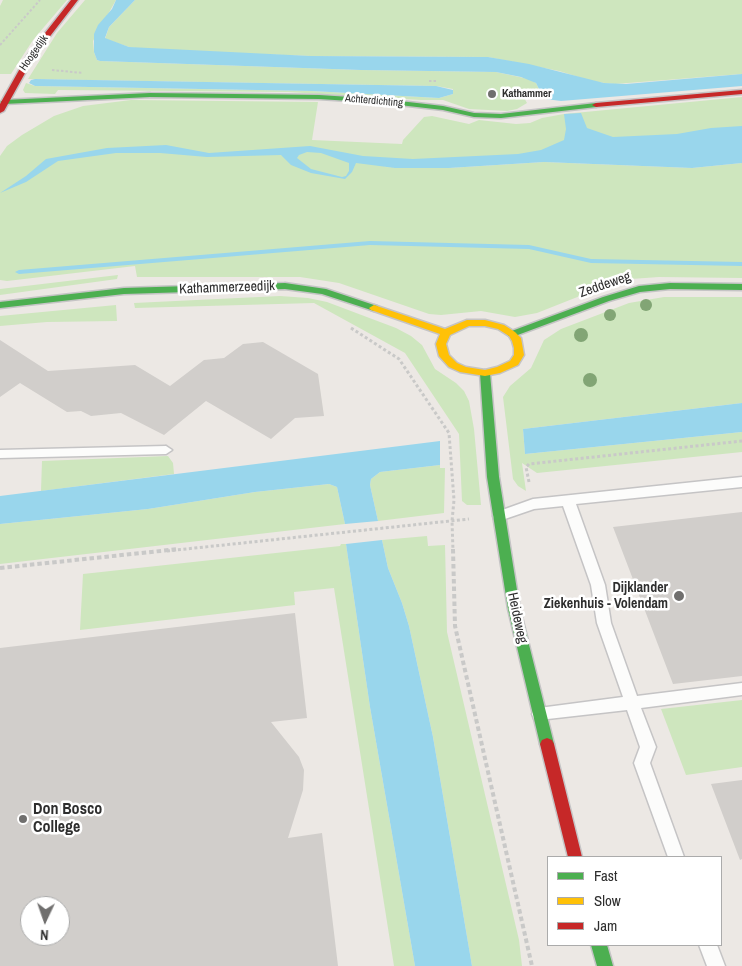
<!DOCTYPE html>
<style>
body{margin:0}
#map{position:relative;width:742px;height:966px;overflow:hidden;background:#ece8e4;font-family:"Archivo Narrow",sans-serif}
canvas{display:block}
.legend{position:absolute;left:547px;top:856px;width:175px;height:90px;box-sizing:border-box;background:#fff;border:1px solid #ababab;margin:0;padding:6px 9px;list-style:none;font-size:15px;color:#2e2e2e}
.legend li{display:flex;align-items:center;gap:10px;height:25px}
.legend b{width:25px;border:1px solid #ababab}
.north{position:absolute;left:20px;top:896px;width:50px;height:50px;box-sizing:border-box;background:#fff;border:1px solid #ababab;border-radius:50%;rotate:183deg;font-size:14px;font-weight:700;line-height:20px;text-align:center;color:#2e2e2e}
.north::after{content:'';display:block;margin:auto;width:18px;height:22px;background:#706f6e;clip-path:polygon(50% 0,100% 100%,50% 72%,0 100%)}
</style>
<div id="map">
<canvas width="742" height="966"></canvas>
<ul class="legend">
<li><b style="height:6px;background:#4caf50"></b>Fast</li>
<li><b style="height:6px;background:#ffc107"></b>Slow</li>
<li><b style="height:6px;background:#c62828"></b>Jam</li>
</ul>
<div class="north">N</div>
</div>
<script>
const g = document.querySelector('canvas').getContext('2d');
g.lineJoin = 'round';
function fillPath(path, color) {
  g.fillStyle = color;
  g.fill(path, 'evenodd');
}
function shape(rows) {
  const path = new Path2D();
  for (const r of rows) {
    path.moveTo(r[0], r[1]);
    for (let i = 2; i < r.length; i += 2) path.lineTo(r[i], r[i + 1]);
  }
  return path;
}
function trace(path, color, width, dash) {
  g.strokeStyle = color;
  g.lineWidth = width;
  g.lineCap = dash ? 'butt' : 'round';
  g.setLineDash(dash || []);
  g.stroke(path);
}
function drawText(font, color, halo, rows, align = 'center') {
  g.font = font + ' "Archivo Narrow",sans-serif';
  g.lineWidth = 5;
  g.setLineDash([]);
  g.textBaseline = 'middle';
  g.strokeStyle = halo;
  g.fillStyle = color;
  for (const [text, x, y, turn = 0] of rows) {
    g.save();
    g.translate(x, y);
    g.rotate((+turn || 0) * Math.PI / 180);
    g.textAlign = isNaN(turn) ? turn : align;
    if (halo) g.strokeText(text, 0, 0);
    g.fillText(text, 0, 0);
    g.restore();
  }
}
const green = shape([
 [3,0,67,0,33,40,11,74,0,74,0,6],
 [85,0,116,0,93,41,94,52,97,60,100,61,361,70,496,72,529,79,536,83,539,89,524,91,523,96,527,103,517,109,507,111,469,109,443,100,421,100,288,92,58,90,55,94,25,93,23,90,26,83,35,86,312,91,439,98,453,94,453,89,436,86,28,79,57,33],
 [135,0,742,0,742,74,615,84,595,82,559,71,488,57,311,56,147,50,129,47,105,39,109,27],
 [742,97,742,145,383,167,449,168,544,162,692,168,742,163,742,278,659,277,631,279,590,292,537,313,515,317,481,311,441,315,429,314,339,283,300,277,137,277,135,266,7,281,0,280,0,156,7,146,22,135,54,116,83,106,131,100,318,102,312,140,402,144,403,140,424,117,432,116,469,124,479,120,516,124,530,123,542,118,564,114],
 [118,275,117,279,0,295,0,289],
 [280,296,308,298,327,302,396,328,411,336,422,345,435,369,456,383,464,391,469,401,474,429,481,505,467,505,462,501,459,434,405,353,314,303,135,308,134,303],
 [664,297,742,297,742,403,523,429,525,454,742,432,742,452,537,473,522,463,526,491,518,486,513,479,503,397,510,386,531,368,544,340,561,329,629,303],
 [116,305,117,321,47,322,0,326,0,316],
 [168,456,173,463,174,474,41,491,42,461],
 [440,465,440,468,445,468,444,513,378,521,370,485,371,479,380,472],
 [329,484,337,487,345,524,0,564,0,524,148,509,255,492],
 [427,536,428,546,445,545,447,632,519,940,522,966,472,966,433,737,409,626,402,603,388,568,382,540],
 [341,544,346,544,370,707,415,966,394,966,334,588,294,592,295,605,80,630,83,574,340,546],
 [742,700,742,767,686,775,661,709]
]);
const water = shape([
 [116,0,135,0,109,27,105,38,129,47,311,56,488,57,529,64,604,83,626,84,742,74,742,86,561,101,523,96,524,91,539,89,536,83,521,77,496,72,361,70,100,61,97,60,94,52,94,34,98,25,112,9],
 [35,79,436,86,453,90,453,94,439,98,312,91,35,86,29,83,31,80],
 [581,113,587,128,613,137,677,134,711,128,742,126,742,163,692,168,544,162,449,168,395,168,356,163,352,172,345,179,311,173,291,165,281,155,207,157,160,153,116,153,58,161,26,182,0,193,26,176,46,159,107,148,166,145,209,153,310,146,363,156,413,159,518,154,541,150,564,140,566,129,564,114],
 [307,152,321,153,349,163,349,171,346,176,342,177,311,169,297,158,299,155],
 [742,403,742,432,525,454,523,429],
 [440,441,440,465,380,472,371,479,370,485,378,521,345,524,337,487,329,484,255,492,148,509,0,524,0,496],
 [382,540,388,568,402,603,409,626,433,737,472,966,415,966,370,707,346,544]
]);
const stream = shape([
 [370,241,529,245,591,259,742,262,742,266,591,263,529,249,370,245,19,274,15,272,19,270,370,241]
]);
const building = shape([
 [0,340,48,371,135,365,170,386,204,360,224,358,243,344,263,342,318,374,324,416,295,418,271,439,206,401,164,435,121,413,91,416,81,411,67,412,20,383,0,397],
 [742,512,742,676,673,684,613,527],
 [295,613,307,718,271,722,299,757,304,770,303,790,288,838,322,833,338,966,0,966,0,648],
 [30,906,60,906,60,936,30,936],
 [742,780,742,859,740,860,711,784]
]);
const pathFar2 = shape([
 [0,45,40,0],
 [52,70,83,73],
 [429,81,438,81]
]);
const pathFar1 = shape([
 [351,328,399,359,449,433,454,500,452,521,453,551],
 [529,482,526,467,529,464,742,441],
 [167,551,469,519]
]);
const path = shape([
 [453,549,455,626,532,966],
 [0,568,179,549]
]);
const lane = shape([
 [166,446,172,450,166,454,0,458,0,450,166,446],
 [742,477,742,487,576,504,605,585,611,623,637,696,742,683,742,695,641,708,656,747,650,763,684,857,668,857,634,763,640,747,627,710,539,720,534,719,532,714,534,709,539,708,623,697,597,623,591,585,563,506,534,509,499,521,494,519,493,516,494,513,533,499,742,477],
 [699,945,717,945,725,966,707,966,699,945]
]);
const fast = shape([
 [150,93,319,95,382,99,443,106,474,113,501,114,596,103,600,105,596,107,501,118,474,117,443,110,382,103,319,99,150,97,4,104,0,102,4,100,150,93],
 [285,283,326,289,377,306,379,308,374,311,322,294,285,289,124,294,0,308,0,302,124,288,285,283],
 [670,283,742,284,742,290,670,289,640,292,609,301,515,336,509,336,507,334,509,332,603,297,639,286,670,283],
 [485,370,490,373,499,477,520,609,554,744,552,748,547,750,542,748,540,744,508,609,487,477,480,373,485,370],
 [591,945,607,945,613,966,597,966,591,945]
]);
const slow = shape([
 [374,305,445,329,467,320,485,320,504,325,515,332,521,338,524,355,518,365,500,373,485,376,460,372,449,367,439,356,436,344,440,334,371,310,369,308,374,305],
 [469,326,485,326,498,329,509,336,512,341,514,348,514,355,510,361,497,367,485,370,466,367,457,363,449,355,446,344,450,335,469,326]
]);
const jam = shape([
 [71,0,78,0,34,57,4,111,0,113,0,104,27,56,71,0],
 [742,90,742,94,596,107,592,105,596,103,742,90],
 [547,738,552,740,554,744,582,857,568,857,540,744,542,740,547,738]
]);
const trees = [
 [646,305,6],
 [610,315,6],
 [581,335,7],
 [590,380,7]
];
const markers = [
 [492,94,5,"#706f6e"],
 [679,596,6,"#706f6e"],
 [23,819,5,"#706f6e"]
];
const farStreetnames = [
 ["Hoogedijk",34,53,-55],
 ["Achterdichting",374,101,5]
];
const farPoinames = [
 ["Kathammer",502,94]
];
const streetNames = [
 ["Zeddeweg",605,285,-19],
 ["Kathammerzeedijk",227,288,-2],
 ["Heideweg",517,618,78]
];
const poiNames = [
 ["Dijklander",668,588],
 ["Ziekenhuis - Volendam",668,604]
];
const nearPoinames = [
 ["Don Bosco",33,810],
 ["College",33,828]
];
fillPath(green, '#cee6be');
fillPath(water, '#99d6ec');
fillPath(stream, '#99d6ec');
fillPath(building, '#d1cecb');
trace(lane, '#c5c4c5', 3);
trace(fast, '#c5c4c5', 3);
trace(slow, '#c5c4c5', 3);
trace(jam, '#c5c4c5', 3);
trace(pathFar2, '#c9c9c8', 2, [2.5, 2]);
trace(pathFar1, '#c9c9c8', 3, [3, 2.5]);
trace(path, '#c9c9c8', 4, [4.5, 3]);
fillPath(lane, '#fcfcfb');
fillPath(fast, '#4caf50');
fillPath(slow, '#ffc107');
fillPath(jam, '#c62828');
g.fillStyle = '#82a575';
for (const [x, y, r] of trees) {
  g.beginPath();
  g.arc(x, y, r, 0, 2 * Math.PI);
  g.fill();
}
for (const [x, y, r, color] of markers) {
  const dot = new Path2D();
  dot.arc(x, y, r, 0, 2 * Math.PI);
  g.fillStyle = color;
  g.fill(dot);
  trace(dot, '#fff', 2);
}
drawText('11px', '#2e2e2e', '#fff', farStreetnames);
drawText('bold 11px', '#2e2e2e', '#fff', farPoinames, 'left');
drawText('14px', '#2e2e2e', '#fff', streetNames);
drawText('bold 14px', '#2e2e2e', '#fff', poiNames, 'right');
drawText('bold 16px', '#2e2e2e', '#fff', nearPoinames, 'left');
</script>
